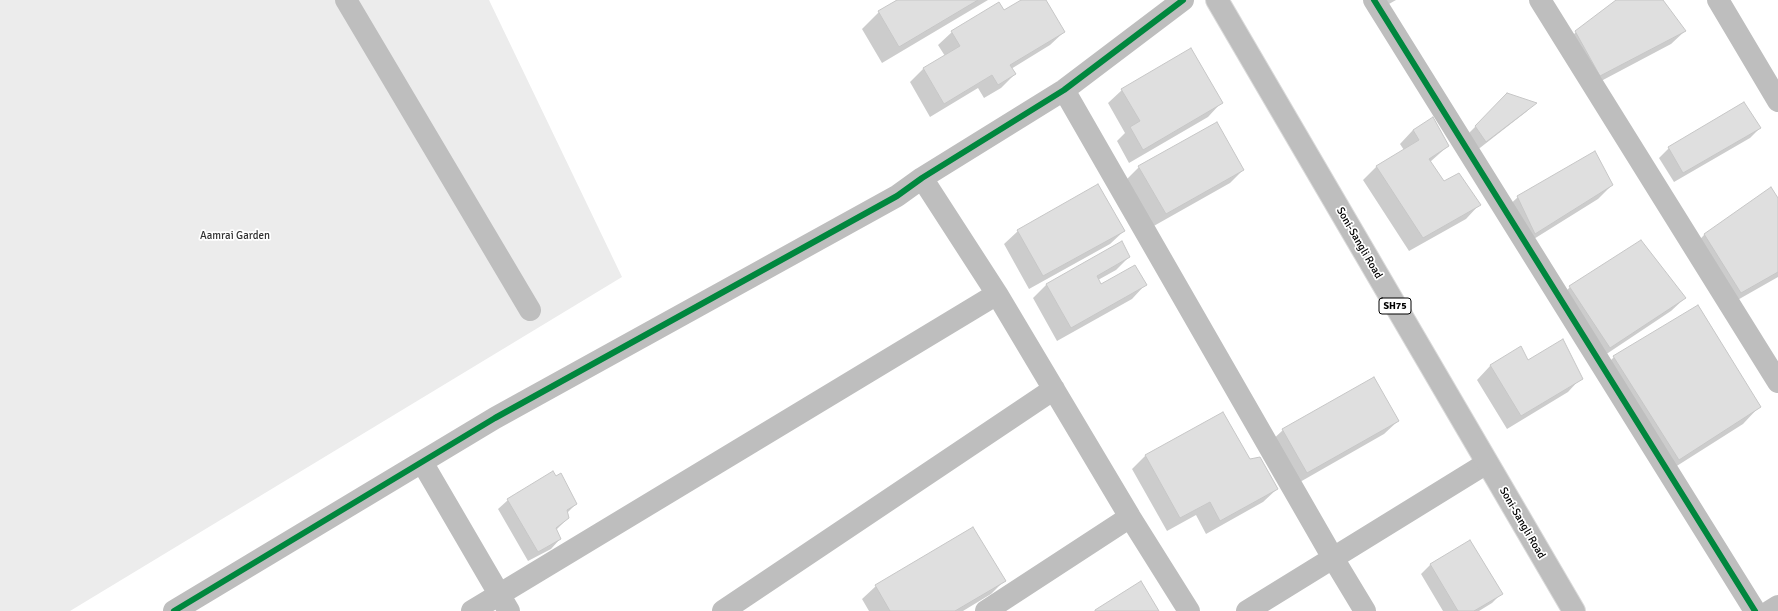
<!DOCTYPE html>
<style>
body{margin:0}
canvas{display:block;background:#fff}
</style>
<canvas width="1778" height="611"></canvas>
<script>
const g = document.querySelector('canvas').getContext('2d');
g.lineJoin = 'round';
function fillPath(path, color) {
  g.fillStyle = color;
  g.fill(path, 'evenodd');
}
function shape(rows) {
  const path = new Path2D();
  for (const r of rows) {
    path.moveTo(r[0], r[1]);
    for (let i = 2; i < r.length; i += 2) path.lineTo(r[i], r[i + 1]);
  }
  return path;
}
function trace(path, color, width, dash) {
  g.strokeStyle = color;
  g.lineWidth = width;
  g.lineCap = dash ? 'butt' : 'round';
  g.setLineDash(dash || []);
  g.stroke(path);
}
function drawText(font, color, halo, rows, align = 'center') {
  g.font = font + ' Signika,sans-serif';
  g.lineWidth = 3.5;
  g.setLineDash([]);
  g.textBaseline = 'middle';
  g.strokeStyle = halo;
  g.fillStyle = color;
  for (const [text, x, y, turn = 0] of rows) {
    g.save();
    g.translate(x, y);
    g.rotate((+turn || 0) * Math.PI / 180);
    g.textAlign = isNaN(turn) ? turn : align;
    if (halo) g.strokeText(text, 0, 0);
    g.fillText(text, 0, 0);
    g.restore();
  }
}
const green = shape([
 [0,0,489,0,622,277,70,611,0,611]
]);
const shadow = shape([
 [899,0,988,0,882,63,862,29,879,12],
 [1023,0,1045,0,1064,32,1050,45,1011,69,1015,74,1001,88,984,98,978,88,930,117,910,82,923,69,945,56,938,45,952,32,1004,12],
 [1386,0,1396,0,1389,4],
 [1617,0,1661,0,1685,31,1671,44,1586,89,1562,46,1576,32],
 [1122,90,1221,103,1208,117,1129,163,1117,141,1125,133,1108,103],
 [1508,94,1535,103,1526,112,1476,151,1466,136],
 [1760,128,1750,138,1674,182,1659,158,1669,148],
 [1413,130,1448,146,1430,162,1443,182,1479,205,1466,219,1409,251,1363,180,1377,166,1404,150,1400,144],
 [1139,167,1243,170,1230,183,1152,227,1125,181],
 [1612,185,1598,199,1521,247,1504,210,1518,197],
 [1771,188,1778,199,1778,277,1727,306,1691,249,1704,235],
 [1018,231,1124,231,1110,244,1029,289,1004,244],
 [1121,243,1129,257,1116,270,1098,280,1101,285,1145,285,1132,299,1057,341,1033,298,1046,285],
 [1570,287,1685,298,1671,311,1596,361,1556,301],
 [1521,348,1527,361,1581,378,1568,392,1507,429,1477,380,1490,366],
 [1614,357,1759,407,1743,424,1661,476,1597,374],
 [1398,421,1384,434,1293,486,1269,443,1283,430],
 [1146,455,1249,460,1277,489,1263,502,1206,534,1196,515,1167,531,1132,469],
 [508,500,576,504,567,513,568,518,556,530,560,539,551,549,528,561,498,509],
 [1470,541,1502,593,1492,603,1479,611,1443,611,1421,574,1430,565],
 [1004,581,991,594,963,611,869,611,862,599,876,586]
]);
const building = shape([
 [897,0,978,0,899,47,878,11,897,0],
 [1021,0,1046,0,1065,32,1010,65,1016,74,998,85,992,75,944,104,923,68,960,46,951,31,999,2,1004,10,1021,0],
 [1616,0,1663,0,1686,31,1600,76,1575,31,1616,0],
 [1191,48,1223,103,1143,150,1130,127,1140,121,1121,89,1191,48],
 [1507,93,1537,103,1486,142,1475,126,1507,93],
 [1744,102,1761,128,1683,173,1668,147,1744,102],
 [1433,117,1449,146,1429,159,1444,181,1459,173,1481,205,1423,238,1376,166,1419,140,1413,130,1433,117],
 [1217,122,1244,170,1166,214,1138,166,1217,122],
 [1595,151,1613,185,1535,234,1517,196,1595,151],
 [1098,184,1125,231,1043,276,1017,230,1098,184],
 [1771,187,1778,198,1778,272,1741,293,1704,234,1771,187],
 [1641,240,1686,298,1610,348,1569,286,1641,240],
 [1122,241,1130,257,1097,276,1101,284,1135,265,1147,285,1071,328,1046,284,1122,241],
 [1698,305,1761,407,1679,460,1613,356,1698,305],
 [1563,339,1583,379,1521,416,1490,365,1521,346,1528,360,1563,339],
 [1374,377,1399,421,1307,473,1282,429,1374,377],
 [1223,412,1250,459,1260,457,1278,489,1220,521,1210,502,1180,518,1145,455,1223,412],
 [553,471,556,476,561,473,577,504,567,510,569,518,556,528,561,539,538,552,507,499,553,471],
 [973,527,1006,581,955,611,890,611,875,585,973,527],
 [1470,540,1503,594,1474,611,1458,611,1430,564,1470,540],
 [1141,581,1159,611,1095,611,1095,610,1141,581]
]);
const minor = shape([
 [346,0,530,310],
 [1374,0,1755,611],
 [1540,0,1778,382],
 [1718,0,1778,101],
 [1064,90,1333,558,1365,611],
 [922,178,997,294,1130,517,1189,611],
 [422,462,509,611],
 [174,611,495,418,897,196,922,178,1064,90,1183,0],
 [472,611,997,294],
 [723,611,1054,389],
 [986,611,1130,517],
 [1247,611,1487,463],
 [1770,611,1778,606]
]);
const major = shape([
 [1217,0,1574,611]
]);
const cycleway = shape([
 [1374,0,1755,611],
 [174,611,495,418,897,196,922,178,1064,90,1183,0]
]);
const shields = [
 [1395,306,32]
];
const shieldNames = [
 ["SH75",1395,306]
];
const parkNames = [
 ["Aamrai Garden",235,236]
];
const streetNames = [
 ["Soni-Sangli Road",1359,243,60],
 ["Soni-Sangli Road",1522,523,60]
];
fillPath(green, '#ececec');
fillPath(shadow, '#0003');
fillPath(building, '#dfdfdf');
trace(building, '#c7c7c7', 1);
trace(major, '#dbdbdb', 24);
trace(minor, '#bebebe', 22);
trace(major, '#bebebe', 22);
trace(cycleway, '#00873e', 6);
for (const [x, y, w] of shields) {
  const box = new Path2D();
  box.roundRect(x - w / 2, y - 8, w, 16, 3);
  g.fillStyle = '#fff';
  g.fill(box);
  trace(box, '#000', 1);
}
drawText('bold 10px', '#000', null, shieldNames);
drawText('11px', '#333', '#fff', parkNames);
drawText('11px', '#000', '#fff', streetNames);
</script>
